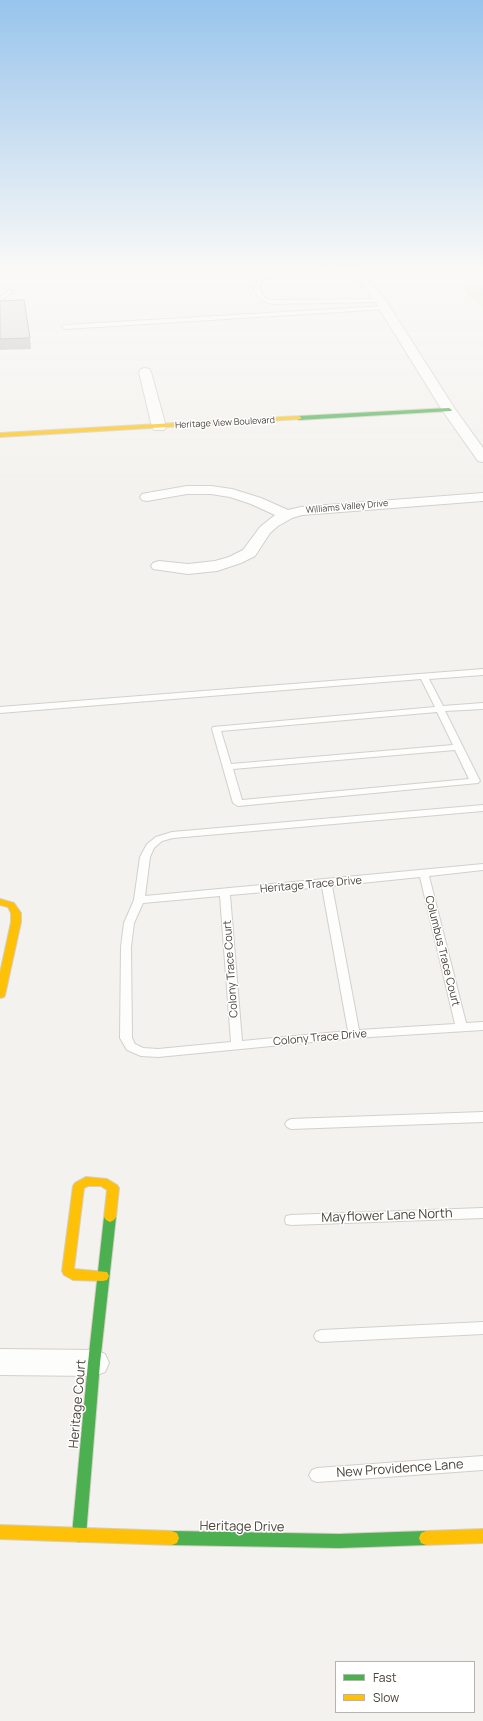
<!DOCTYPE html>
<style>
body{margin:0}
#map{position:relative;width:483px;height:1721px;overflow:hidden;background:#f4f2ee;font-family:Manrope,sans-serif}
canvas{display:block}
.legend{position:absolute;left:335px;top:1661px;width:140px;height:52px;box-sizing:border-box;background:#fff;border:1px solid #b7b4b0;margin:0;padding:5px 7px;list-style:none;font-size:12px;color:#4b4439}
.legend li{display:flex;align-items:center;gap:8px;height:20px}
.legend b{width:20px;border:1px solid #b7b4b0}
</style>
<div id="map">
<canvas width="483" height="1721"></canvas>
<ul class="legend">
<li><b style="height:5px;background:#4caf50"></b>Fast</li>
<li><b style="height:5px;background:#ffc107"></b>Slow</li>
</ul>
</div>
<script>
const g = document.querySelector('canvas').getContext('2d');
g.lineJoin = 'round';
function fillPath(path, color) {
  g.fillStyle = color;
  g.fill(path, 'evenodd');
}
function shape(rows) {
  const path = new Path2D();
  for (const r of rows) {
    path.moveTo(r[0], r[1]);
    for (let i = 2; i < r.length; i += 2) path.lineTo(r[i], r[i + 1]);
  }
  return path;
}
function trace(path, color, width, dash) {
  g.strokeStyle = color;
  g.lineWidth = width;
  g.lineCap = dash ? 'butt' : 'round';
  g.setLineDash(dash || []);
  g.stroke(path);
}
function drawText(font, color, halo, rows, align = 'center') {
  g.font = font + ' Manrope,sans-serif';
  g.lineWidth = 3;
  g.setLineDash([]);
  g.textBaseline = 'middle';
  g.strokeStyle = halo;
  g.fillStyle = color;
  for (const [text, x, y, turn = 0] of rows) {
    g.save();
    g.translate(x, y);
    g.rotate((+turn || 0) * Math.PI / 180);
    g.textAlign = isNaN(turn) ? turn : align;
    if (halo) g.strokeText(text, 0, 0);
    g.fillText(text, 0, 0);
    g.restore();
  }
}
const green = shape([
 [465,287,483,287,483,311,481,305,468,296]
]);
const lane = shape([
 [356,269,359,271,358,272,264,279,260,284,260,290,265,298,272,300,380,299,383,301,382,302,272,304,261,300,254,290,254,284,262,276,356,269],
 [9,290,14,291,0,301,0,297,9,290],
 [385,306,388,308,387,309,65,329,62,327,65,325,385,306],
 [483,669,483,675,429,679,443,706,483,703,483,709,445,711,480,781,478,783,238,806,233,803,212,729,213,727,435,707,421,679,0,713,0,707,483,669],
 [437,712,453,745,231,764,221,731,437,712],
 [455,750,469,779,242,800,233,769,455,750],
 [483,805,483,811,173,838,162,841,154,848,150,857,145,896,483,864,483,870,429,876,466,1023,483,1022,483,1030,354,1038,158,1057,141,1056,127,1050,120,1038,121,947,124,923,134,900,140,857,147,844,156,837,172,832,483,805],
 [420,877,455,1024,359,1030,332,886,420,877],
 [322,887,348,1031,242,1041,230,895,322,887],
 [220,896,231,1042,158,1049,143,1048,135,1044,132,1038,131,947,134,923,143,903,220,896],
 [483,1112,483,1122,291,1129,287,1127,285,1124,287,1121,291,1119,483,1112],
 [483,1208,483,1218,291,1225,286,1224,285,1220,286,1216,291,1215,483,1208],
 [483,1322,483,1334,321,1342,316,1340,314,1336,316,1332,321,1330,483,1322],
 [483,1456,483,1470,317,1482,312,1480,309,1475,312,1470,317,1468,483,1456]
]);
const street = shape([
 [349,267,359,267,386,301,455,409,483,448,483,462,478,461,442,410,375,302,349,267],
 [145,368,149,369,151,372,166,427,164,430,154,430,152,427,139,372,141,369,145,368],
 [187,486,211,486,232,489,261,498,288,510,301,507,483,493,483,501,302,515,292,518,278,526,270,533,255,556,241,563,217,571,188,574,153,569,151,566,153,563,159,561,188,564,215,561,229,557,243,550,260,527,275,515,251,504,230,497,211,494,187,494,147,501,142,500,140,497,142,494,147,493,187,486],
 [0,1349,94,1350,105,1354,109,1363,105,1372,94,1376,0,1375,0,1349]
]);
const fast = shape([
 [449,408,452,410,451,411,299,420,296,418,299,416,449,408],
 [110,1212,114,1214,116,1217,100,1363,86,1535,84,1540,79,1542,74,1540,72,1535,88,1363,104,1217,106,1214,110,1212],
 [172,1531,339,1534,426,1531,431,1533,433,1538,431,1543,426,1545,339,1548,172,1545,167,1543,165,1538,167,1533,172,1531]
]);
const slow = shape([
 [299,416,301,417,301,419,0,437,0,433,299,416],
 [0,899,14,903,21,913,21,922,5,995,4,997,0,998,0,973,11,922,11,913,8,907,0,905,0,899],
 [86,1177,107,1179,117,1185,119,1188,116,1217,114,1220,110,1222,106,1220,104,1217,107,1190,101,1186,88,1186,84,1188,74,1269,107,1272,109,1276,107,1280,103,1281,73,1280,64,1275,62,1271,73,1186,75,1183,86,1177],
 [0,1525,172,1531,177,1533,179,1538,177,1543,172,1545,0,1539,0,1525],
 [483,1529,483,1543,426,1545,421,1543,419,1538,421,1533,426,1531,483,1529]
]);
const wall = shape([
 [0,301,30,338,31,349,0,350]
]);
const building = shape([
 [24,300,30,338,0,339,0,301,24,300]
]);
const farStreetnames = [
 ["Heritage View Boulevard",225,423,-3],
 ["Williams Valley Drive",347,507,-5]
];
const streetNames = [
 ["Heritage Trace Drive",311,885,-5],
 ["Columbus Trace Court",442,951,76],
 ["Colony Trace Court",231,969,-94],
 ["Colony Trace Drive",320,1038,-5]
];
const nearStreetnames = [
 ["Mayflower Lane North",387,1216,-2],
 ["Heritage Court",78,1404,-85],
 ["New Providence Lane",400,1469,-4],
 ["Heritage Drive",242,1527,1]
];
fillPath(green, '#e1eecf');
trace(lane, '#d2d0cb', 2);
trace(street, '#d2d0cb', 2);
trace(fast, '#d3cfc5', 2);
trace(slow, '#d3cfc5', 2);
fillPath(lane, '#fdfdfc');
fillPath(street, '#fdfdfc');
fillPath(fast, '#4caf50');
fillPath(slow, '#ffc107');
fillPath(wall, '#bfbcb8');
fillPath(building, '#dedbd6');
trace(building, '#9b9996', 1);
const sky = g.createLinearGradient(0, 0, 0, 508);
sky.addColorStop(0, '#98c4ec');
sky.addColorStop(0.53, '#faf9f7');
sky.addColorStop(1, '#faf9f700');
g.fillStyle = sky;
g.fillRect(0, 0, 483, 508);
drawText('9px', '#4b4439', '#fff', farStreetnames);
drawText('11px', '#4b4439', '#fff', streetNames);
drawText('13px', '#4b4439', '#fff', nearStreetnames);
</script>
